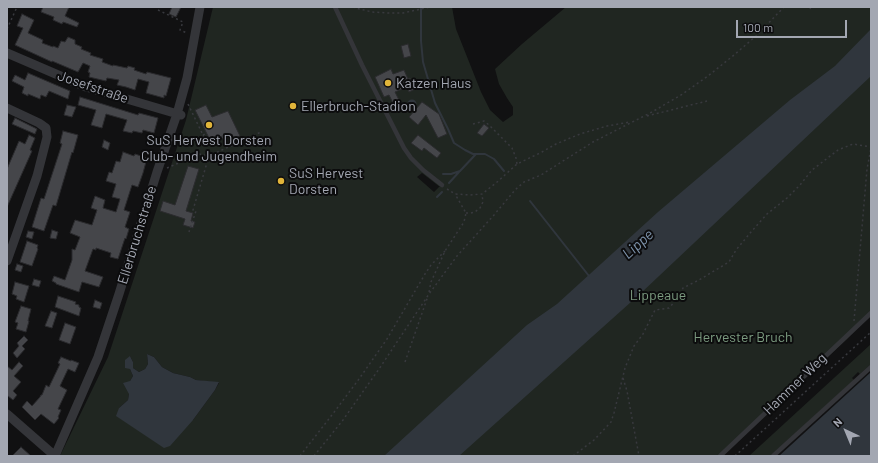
<!DOCTYPE html>
<meta charset="utf-8">
<style>
body{margin:0}
#map{position:relative;width:878px;height:463px;overflow:hidden;background:#111112;font-family:Barlow,sans-serif}
canvas{display:block}
.frame{position:absolute;inset:0;border:8px solid #a3a7b2;pointer-events:none}
.north{position:absolute;left:826px;top:411px;width:40px;height:40px;-webkit-text-stroke:3px #0c0c0d;paint-order:stroke;rotate:316deg;font-size:11px;font-weight:700;line-height:16px;text-align:center;color:#a3a7b2}
.north::after{content:'';display:block;margin:auto;width:14px;height:18px;background:#a3a7b2;clip-path:polygon(50% 0,100% 100%,50% 72%,0 100%)}
.scale{position:absolute;left:736px;top:20px;width:111px;height:18px;box-sizing:border-box;border:2px solid #a3a7b2;border-top:0;padding-left:5px;font-size:12px;line-height:14px;white-space:nowrap;color:#a3a7b2;-webkit-text-stroke:3px #0c0c0d;paint-order:stroke}
</style>
<div id="map">
<canvas width="878" height="463"></canvas>
<div class="frame"></div>
<div class="north">N</div>
<div class="scale">100 m</div>
</div>
<script>
const g = document.querySelector('canvas').getContext('2d');
g.lineJoin = 'round';
function fillPath(path, color) {
  g.fillStyle = color;
  g.fill(path, 'evenodd');
}
function shape(rows) {
  const path = new Path2D();
  for (const r of rows) {
    if (r.length === 3) {
      path.moveTo(r[0] + r[2], r[1]);
      path.arc(r[0], r[1], r[2], 0, 2 * Math.PI);
      continue;
    }
    path.moveTo(r[0], r[1]);
    for (let i = 2; i < r.length; i += 2) path.lineTo(r[i], r[i + 1]);
  }
  return path;
}
function trace(path, color, width, dash) {
  g.strokeStyle = color;
  g.lineWidth = width;
  g.lineCap = dash ? 'butt' : 'round';
  g.setLineDash(dash || []);
  g.stroke(path);
}
function drawText(font, color, halo, rows, align = 'center') {
  g.font = font + ' Barlow,sans-serif';
  g.lineWidth = 4;
  g.setLineDash([]);
  g.textBaseline = 'middle';
  g.strokeStyle = halo;
  g.fillStyle = color;
  for (const [text, x, y, turn = 0] of rows) {
    g.save();
    g.translate(x, y);
    g.rotate((+turn || 0) * Math.PI / 180);
    g.textAlign = isNaN(turn) ? turn : align;
    if (halo) g.strokeText(text, 0, 0);
    g.fillText(text, 0, 0);
    g.restore();
  }
}
const green = shape([
 [213,7,452,7,456,29,481,92,490,110,503,122,513,115,513,107,507,98,499,84,495,69,522,44,566,7,871,7,871,314,858,326,847,339,720,456,60,456,108,357,186,120],
 [422,173,440,187,441,187,439,187,434,192,417,177],
 [147,354,154,357,162,367,173,373,190,377,196,380,219,383,215,390,193,420,119,408,128,400,129,394,130,381,133,376,130,369,130,356,133,362,133,368,139,372,145,369,148,364],
 [871,344,871,364,860,374,858,372,852,378,854,380,770,456,749,456]
]);
const water = shape([
 [871,29,871,76,641,293,459,456,384,456,527,325,557,304,658,212,790,100,835,66],
 [412,104,4.5],
 [147,354,154,357,162,367,173,373,190,377,196,380,219,382,215,390,193,420,170,446,164,448,116,416,119,408,128,400,129,394,123,383,130,381,133,376,130,369,125,368,125,360,130,356,133,362,133,368,139,372,145,369,148,364],
 [871,372,871,456,779,456]
]);
const stream = shape([
 [421,7,421,41,423,62,435,103,448,129,454,143,465,150,473,154,485,154,494,159,504,171],
 [443,174,451,174,460,171,476,154],
 [449,183,459,172],
 [437,197,442,192],
 [530,201,589,276]
]);
const building = shape([
 [43,7,69,7,65,16,79,23,77,27,63,22,62,24,53,20,54,17,41,12,43,7],
 [172,7,181,7,176,17,169,14,172,7],
 [22,14,34,20,28,33,43,40,42,43,53,47,53,46,58,48,61,41,65,42,68,37,75,40,75,44,82,47,81,49,91,53,90,55,103,59,102,62,113,66,113,65,127,68,128,66,135,68,134,70,146,74,147,72,171,78,166,96,164,95,164,98,146,93,149,82,138,79,135,90,126,87,117,85,119,80,107,78,106,81,89,77,90,73,88,72,90,66,83,63,78,72,52,61,52,62,15,45,23,28,17,26,22,14],
 [408,44,411,56,404,58,401,46,408,44],
 [391,69,393,74,404,70,408,79,410,78,415,89,409,92,407,87,395,92,402,106,396,109,389,95,384,97,375,77,391,69],
 [28,73,70,91,68,99,49,91,46,97,41,95,40,99,28,94,28,96,22,93,24,87,12,81,15,75,25,80,28,73],
 [80,97,138,115,139,113,158,118,154,133,143,130,142,133,133,131,132,133,123,131,127,120,106,114,102,128,91,125,96,110,78,105,80,97],
 [422,102,439,114,447,134,438,138,426,115,418,125,409,117,422,102],
 [67,105,76,107,72,117,64,115,67,105],
 [206,105,212,117,228,111,240,136,234,139,232,134,212,144,195,110,206,105],
 [15,118,37,129,35,134,12,124,15,118],
 [484,124,489,128,482,136,477,133,484,124],
 [63,131,78,135,73,153,72,152,56,206,53,205,44,231,32,227,41,198,44,199,62,144,60,143,63,131],
 [29,135,35,138,30,150,32,151,7,207,7,169,19,141,25,144,29,135],
 [418,135,441,153,437,158,424,148,422,151,411,143,418,135],
 [104,140,110,143,108,150,102,147,104,140],
 [123,152,134,156,135,154,147,158,143,173,138,187,132,185,124,210,130,212,125,227,129,229,126,239,125,238,118,259,110,257,111,253,96,248,96,250,93,249,85,271,103,277,99,287,82,282,79,292,56,284,56,283,52,281,54,276,65,280,72,260,72,249,75,250,80,237,70,233,75,220,92,225,97,210,91,208,95,196,105,200,103,208,116,212,120,199,112,197,116,184,106,181,109,172,112,173,116,161,120,162,123,152],
 [188,166,199,169,186,211,193,213,191,221,195,222,193,228,183,225,185,219,160,211,163,201,175,205,188,166],
 [52,230,58,232,56,239,50,238,52,230],
 [28,231,34,232,32,239,26,237,28,231],
 [27,241,38,245,37,248,38,249,32,266,20,262,27,241],
 [17,264,23,266,21,272,15,270,17,264],
 [34,279,41,281,39,287,32,285,34,279],
 [15,282,29,286,24,302,16,299,17,296,12,294,15,282],
 [58,296,76,302,75,304,79,305,79,307,81,308,79,316,55,307,58,296],
 [95,300,102,303,100,309,93,307,95,300],
 [21,306,31,309,28,321,29,321,26,332,16,329,18,323,15,322,21,306],
 [51,311,57,313,52,328,45,326,51,311],
 [65,323,76,327,70,344,59,340,65,323],
 [24,336,28,340,22,346,25,349,17,358,13,353,19,346,17,343,24,336],
 [61,357,71,361,71,360,79,363,75,372,68,369,60,386,67,390,58,409,61,410,58,417,59,418,54,424,41,414,35,420,22,407,27,401,32,406,40,397,41,395,42,395,46,385,49,387,60,364,58,363,61,357],
 [19,362,23,366,14,376,21,382,13,391,17,395,13,400,8,396,7,397,7,366,12,370,19,362],
 [21,447,31,456,12,456,21,447]
]);
const path = shape([
 [353,7,356,8,372,12,389,13,403,13,430,7],
 [810,9,811,7],
 [158,10,183,22,180,30,187,33],
 [7,29,17,7],
 [188,104,203,135,209,156,261,132],
 [647,116,707,101],
 [473,124,484,121,489,125,512,148,516,158,517,164],
 [203,135,207,133],
 [167,168,199,154,209,156,193,210,196,211,189,232],
 [447,189,455,194,470,195,482,194,496,183,517,164,542,152,556,144,580,134,607,126,630,122],
 [466,213,471,213,475,212,480,208,483,202,482,194],
 [429,292,431,282,445,251,464,222,466,213,455,194],
 [854,321,867,169,871,148],
 [405,362,428,296],
 [623,378,627,391,639,456],
 [300,456,335,411,359,379,387,339,425,274,431,265,445,251],
 [314,456,343,420,362,393,379,369,429,294,457,256,494,215,515,190,524,182,541,175,593,142,652,112,681,95,708,76,734,55,756,36,784,7],
 [573,456,594,440,611,422,614,413,625,368,634,346,643,334,655,310,669,308,679,297,683,288,699,280,729,262,736,250,751,232,767,214,787,198,800,185,812,170,838,150,853,144,871,147],
 [735,456,871,332]
]);
const lane = shape([
 [335,7,362,65,404,148,411,158,423,170,442,185],
 [720,456,871,313],
 [773,456,871,367]
]);
const street = shape([
 [7,53,86,87,181,115],
 [7,108,39,123,46,128,47,137,37,176,7,261],
 [7,414,55,456],
 [55,456,98,357,119,294,157,172,177,114,187,78,200,7]
]);
const markers = [
 [388,83,4,"#e1b53a"],
 [293,106,4,"#e1b53a"],
 [209,125,4,"#e1b53a"],
 [281,181,4,"#e1b53a"]
];
const poiNames = [
 ["Katzen Haus",396,83],
 ["Ellerbruch-Stadion",301,106],
 ["SuS Hervest Dorsten",209,140,"center"],
 ["Club- und Jugendheim",209,156,"center"],
 ["SuS Hervest",289,173],
 ["Dorsten",289,189]
];
const streetNames = [
 ["Josefstraße",93,87,19],
 ["Ellerbruchstraße",137,235,-73],
 ["Hammer Weg",795,384,-44]
];
const parkNames = [
 ["Lippeaue",658,295],
 ["Hervester Bruch",743,337]
];
const waterNames = [
 ["Lippe",638,244,-42]
];
fillPath(green, '#202621');
fillPath(water, '#30363d');
trace(stream, '#30363d', 2);
fillPath(building, '#45464a');
trace(building, '#2b2b2e', 1);
trace(path, '#38393e', 1.5, [2, 3]);
trace(lane, '#343539', 4.5);
trace(street, '#343539', 9);
for (const [x, y, r, color] of markers) {
  const dot = new Path2D();
  dot.arc(x, y, r, 0, 2 * Math.PI);
  g.fillStyle = color;
  g.fill(dot);
  trace(dot, '#0c0c0d', 1.5);
}
drawText('14px', '#a3a7b2', '#0c0c0d', poiNames, 'left');
drawText('14px', '#a3a7b2', '#0c0c0d', streetNames);
drawText('14px', '#7c9b80', '#0c0c0d', parkNames);
drawText('italic 15px', '#7d92aa', '#0c0c0d', waterNames);
</script>
